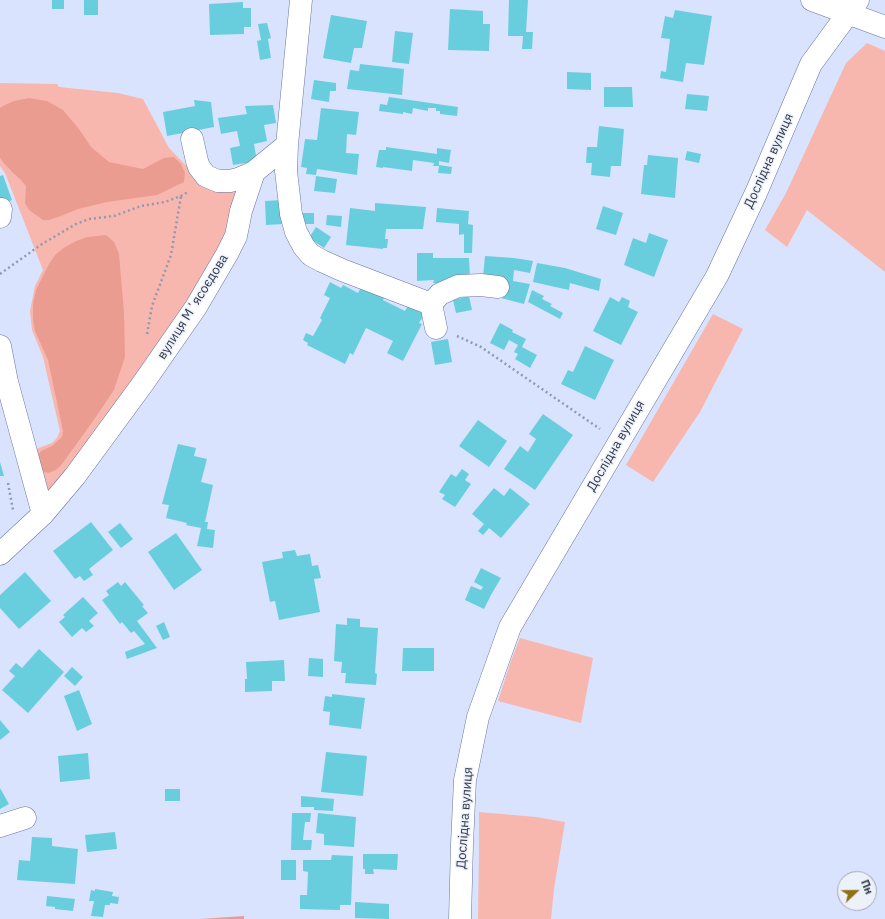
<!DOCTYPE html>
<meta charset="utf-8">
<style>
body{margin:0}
#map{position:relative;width:885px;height:919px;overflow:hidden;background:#d9e3fe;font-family:"IBM Plex Sans",sans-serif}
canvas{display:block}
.north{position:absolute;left:837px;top:871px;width:40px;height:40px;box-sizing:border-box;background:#edf1fa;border:1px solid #a2a7b4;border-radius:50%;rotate:68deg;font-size:11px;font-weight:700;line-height:16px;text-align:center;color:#32394a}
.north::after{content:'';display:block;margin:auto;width:14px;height:18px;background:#8f7116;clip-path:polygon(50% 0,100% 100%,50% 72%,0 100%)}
</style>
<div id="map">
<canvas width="885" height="919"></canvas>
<div class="north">Пн</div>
</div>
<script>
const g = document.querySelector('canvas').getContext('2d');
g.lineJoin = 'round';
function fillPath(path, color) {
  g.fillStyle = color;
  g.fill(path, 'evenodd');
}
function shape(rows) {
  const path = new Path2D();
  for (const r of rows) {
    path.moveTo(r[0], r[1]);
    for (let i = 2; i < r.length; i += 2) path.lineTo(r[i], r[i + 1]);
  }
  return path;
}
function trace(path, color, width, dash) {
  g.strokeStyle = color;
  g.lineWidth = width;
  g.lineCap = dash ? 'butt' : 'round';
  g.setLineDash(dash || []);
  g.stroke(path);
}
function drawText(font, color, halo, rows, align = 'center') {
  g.font = font + ' "IBM Plex Sans",sans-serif';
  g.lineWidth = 3;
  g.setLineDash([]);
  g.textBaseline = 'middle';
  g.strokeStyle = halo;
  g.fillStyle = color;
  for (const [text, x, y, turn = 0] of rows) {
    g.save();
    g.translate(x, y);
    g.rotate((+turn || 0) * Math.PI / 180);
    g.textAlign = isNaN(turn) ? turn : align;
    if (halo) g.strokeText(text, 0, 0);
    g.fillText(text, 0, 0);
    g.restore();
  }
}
const green = shape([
 [867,43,885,51,885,272,807,210,787,247,765,230,786,193,846,63],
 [0,83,57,84,59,87,118,93,143,99,169,148,198,178,217,192,229,192,242,187,232,232,139,385,46,495,33,450,52,443,57,438,60,431,43,357,32,330,30,311,35,286,43,270,5,173,0,166],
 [713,314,743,329,700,412,653,482,626,465],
 [520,638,593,658,581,723,498,701,511,661],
 [479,812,536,817,565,822,554,889,551,919,478,919,479,853]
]);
const forest = shape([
 [29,98,47,101,63,110,79,129,91,147,109,162,143,169,164,158,174,157,181,164,185,173,184,182,157,195,107,202,78,209,61,216,49,220,43,220,29,210,25,203,26,186,20,179,13,173,4,163,0,158,0,108,3,106,14,101],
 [106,235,114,242,119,254,124,313,125,357,114,390,93,421,62,464,56,470,48,473,42,471,38,455,41,451,52,446,62,437,63,431,48,360,35,331,33,319,33,304,36,290,49,264,56,254,65,247,76,241,87,237],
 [244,916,244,919,201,919]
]);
const building = shape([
 [52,0,64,0,64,9,52,9],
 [84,0,98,0,98,15,84,15],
 [509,0,528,0,526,32,533,32,532,49,522,49,523,36,508,36],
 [243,2,243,8,251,8,251,27,244,27,244,34,210,35,209,4],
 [450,9,483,11,483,24,490,24,489,51,448,50],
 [675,10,712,16,704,65,686,63,683,82,660,78,661,71,666,72,670,39,661,38,665,16,673,18],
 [331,15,367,21,362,48,354,48,351,63,323,58],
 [267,23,271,38,268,39,271,58,260,60,257,41,261,40,258,24],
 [395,31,413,33,409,64,392,62],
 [360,64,404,69,402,95,347,89,350,70,359,71],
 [567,72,591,73,591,90,567,89],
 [314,80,336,83,336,91,330,91,329,102,311,99],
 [604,87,632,87,633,107,604,107],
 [687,94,709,96,707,111,685,109],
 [389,97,458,107,457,116,440,114,440,111,436,111,436,108,428,108,428,111,413,108,412,114,403,112,403,114,379,111,380,104,387,105],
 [194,100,211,102,214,127,167,136,163,112,195,106],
 [273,105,276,123,264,125,267,141,254,144,257,161,233,165,230,148,240,146,237,131,221,134,218,118,247,114,245,106],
 [321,108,359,112,356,135,347,134,346,153,359,154,357,175,317,169,316,175,306,174,307,168,301,167,305,139,317,140],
 [599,126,624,129,621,166,611,166,610,177,591,175,592,163,586,163,587,147,597,147],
 [386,147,437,154,437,148,451,150,449,163,439,161,439,165,452,167,451,174,438,173,439,166,433,166,434,163,413,160,412,171,383,167,383,168,376,167,379,150,386,150],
 [687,151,701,154,699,163,685,160],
 [648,155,678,158,675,198,641,194,644,165,647,165],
 [3,175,12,200,0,205,0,176],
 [316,176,337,179,335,193,314,191],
 [282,200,283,224,266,225,265,201],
 [375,203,426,207,423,229,386,229,385,239,388,239,387,248,383,248,383,249,346,245,350,208,375,211],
 [603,206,623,213,616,235,596,229],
 [437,208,469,211,468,224,473,225,472,253,464,253,464,234,459,235,459,224,436,222],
 [299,213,314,213,314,224,300,224],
 [327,215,342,216,341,227,326,225],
 [316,227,331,237,324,248,309,238],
 [649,233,668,240,654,277,624,265,633,238,646,243],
 [417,253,433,253,433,258,469,258,470,277,450,277,450,283,433,283,434,280,417,281],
 [485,256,514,258,533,261,530,273,514,270,513,281,530,284,524,304,501,298,506,280,483,277],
 [537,263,565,268,601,279,599,291,570,283,569,290,533,282],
 [330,282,341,288,343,285,358,293,363,283,386,294,383,300,405,311,409,304,425,313,419,323,422,324,403,361,387,353,393,341,366,328,353,355,350,353,345,364,307,345,308,343,303,340,306,333,313,336,322,320,320,318,330,298,324,295],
 [532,290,544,296,542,299,552,304,550,306,563,313,560,319,528,302],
 [469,296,472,310,456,313,453,300],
 [610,297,619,302,622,297,630,301,628,307,638,312,621,345,593,331],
 [500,323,513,330,512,332,526,339,522,347,537,355,530,368,515,359,518,354,514,352,518,345,509,340,504,350,490,343],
 [448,339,452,362,435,365,431,342],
 [585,346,614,360,595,400,561,384,568,370,573,372],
 [543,414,573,435,535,490,504,469,520,446,528,452,536,439,529,434],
 [478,420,507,441,489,467,459,446],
 [178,444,196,448,194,456,207,459,201,482,213,485,205,522,208,522,207,529,215,530,213,548,197,546,201,528,186,525,187,523,166,518,169,505,162,504],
 [0,462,4,476,0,476],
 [462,469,469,474,465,480,471,484,455,507,442,499,445,495,439,492,451,474,456,477],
 [494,488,504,496,510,488,530,504,501,538,489,528,483,535,478,531,484,524,472,514],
 [91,522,113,550,89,569,93,575,84,581,80,576,75,579,53,551],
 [120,523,133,539,121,548,108,532],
 [176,533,202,570,174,590,148,552],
 [295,550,297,556,310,554,312,566,318,565,321,578,314,579,320,612,279,620,275,601,270,602,262,562,283,558,282,552],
 [481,568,501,578,491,595,484,609,465,600,471,586,481,590,483,587,474,582],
 [25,572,51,601,19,629,0,608,0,595],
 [118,582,121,586,125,582,144,605,142,606,148,613,137,621,157,648,127,659,125,652,145,644,134,631,131,633,122,622,120,624,102,600,109,595,106,591],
 [83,597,98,613,89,621,94,626,86,632,82,628,72,637,59,622,65,617,63,615],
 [347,618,360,619,360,627,378,628,375,673,377,674,376,685,345,683,346,673,341,673,342,662,334,661,336,624,347,625],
 [164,622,170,637,163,640,156,626],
 [403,648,434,648,434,671,402,671],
 [39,649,64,672,28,713,2,690,15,676,9,671,16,663,22,668],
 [309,658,323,659,323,677,308,676],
 [284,660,285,681,272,681,272,691,245,692,245,679,247,679,246,662],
 [72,667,83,677,75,686,64,676],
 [79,690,92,724,77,731,64,696],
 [332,694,365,698,361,729,329,725,330,712,323,711,325,696,332,697],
 [0,720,10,732,0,740],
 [326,752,367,756,363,796,321,792],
 [88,753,90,779,60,782,58,756],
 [0,788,9,804,0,809],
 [165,789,180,789,180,801,165,801],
 [301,796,334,799,333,811,314,810,314,807,301,807],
 [292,813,311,813,310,822,305,822,303,840,312,840,311,850,291,850],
 [318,813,356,817,354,847,324,845,324,834,316,833],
 [115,832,117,849,87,852,85,835],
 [32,837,52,838,52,846,78,849,75,884,17,880,19,860,30,861],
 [363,854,398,854,397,870,373,869,374,874,365,874,365,869,363,869],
 [332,855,353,856,351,905,340,905,340,910,300,909,300,895,307,895,308,872,303,871,303,860,331,860],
 [281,860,296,860,296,880,281,880],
 [95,889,113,892,112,896,119,897,118,904,110,903,110,905,105,905,103,917,91,916,94,901,89,901,91,890,95,891],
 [47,896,75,899,73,911,55,909,55,907,46,906],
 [355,902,389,904,389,919,355,918]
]);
const path = shape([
 [0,274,42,244,76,224,89,219,114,216,141,206,165,202,181,196,188,192],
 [147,334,152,306,171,255,181,196],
 [457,336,481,347,600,429],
 [8,483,13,510]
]);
const minor = shape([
 [301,0,287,145,286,171,291,214,296,232,304,247,311,255,322,261,342,270,431,304,440,294,458,286,481,285,498,287],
 [812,0,885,27],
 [192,139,197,161,199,167,206,176,218,181,230,181,238,179,254,172],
 [0,217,1,209],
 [431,304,436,328],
 [0,346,7,382,43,514],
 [0,554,43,514,75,476,144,382,196,307,227,254,236,236,241,211,254,172,287,145],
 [0,826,25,818],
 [460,919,462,844,465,780,478,717,510,627,717,276,756,193,811,64,858,0]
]);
const streetNames = [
 ["Дослідна вулиця",769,161,-66],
 ["вулиця Мʼясоєдова",193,307,-58],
 ["Дослідна вулиця",616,446,-60],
 ["Дослідна вулиця",465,818,-86]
];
fillPath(green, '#f7b7ae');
fillPath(forest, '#eb9c90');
fillPath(building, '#68cedd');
trace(minor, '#68769e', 23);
trace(path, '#9099b0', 2.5, [2, 3]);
trace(minor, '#fff', 22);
drawText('13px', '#32394a', '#edf1fa', streetNames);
</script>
